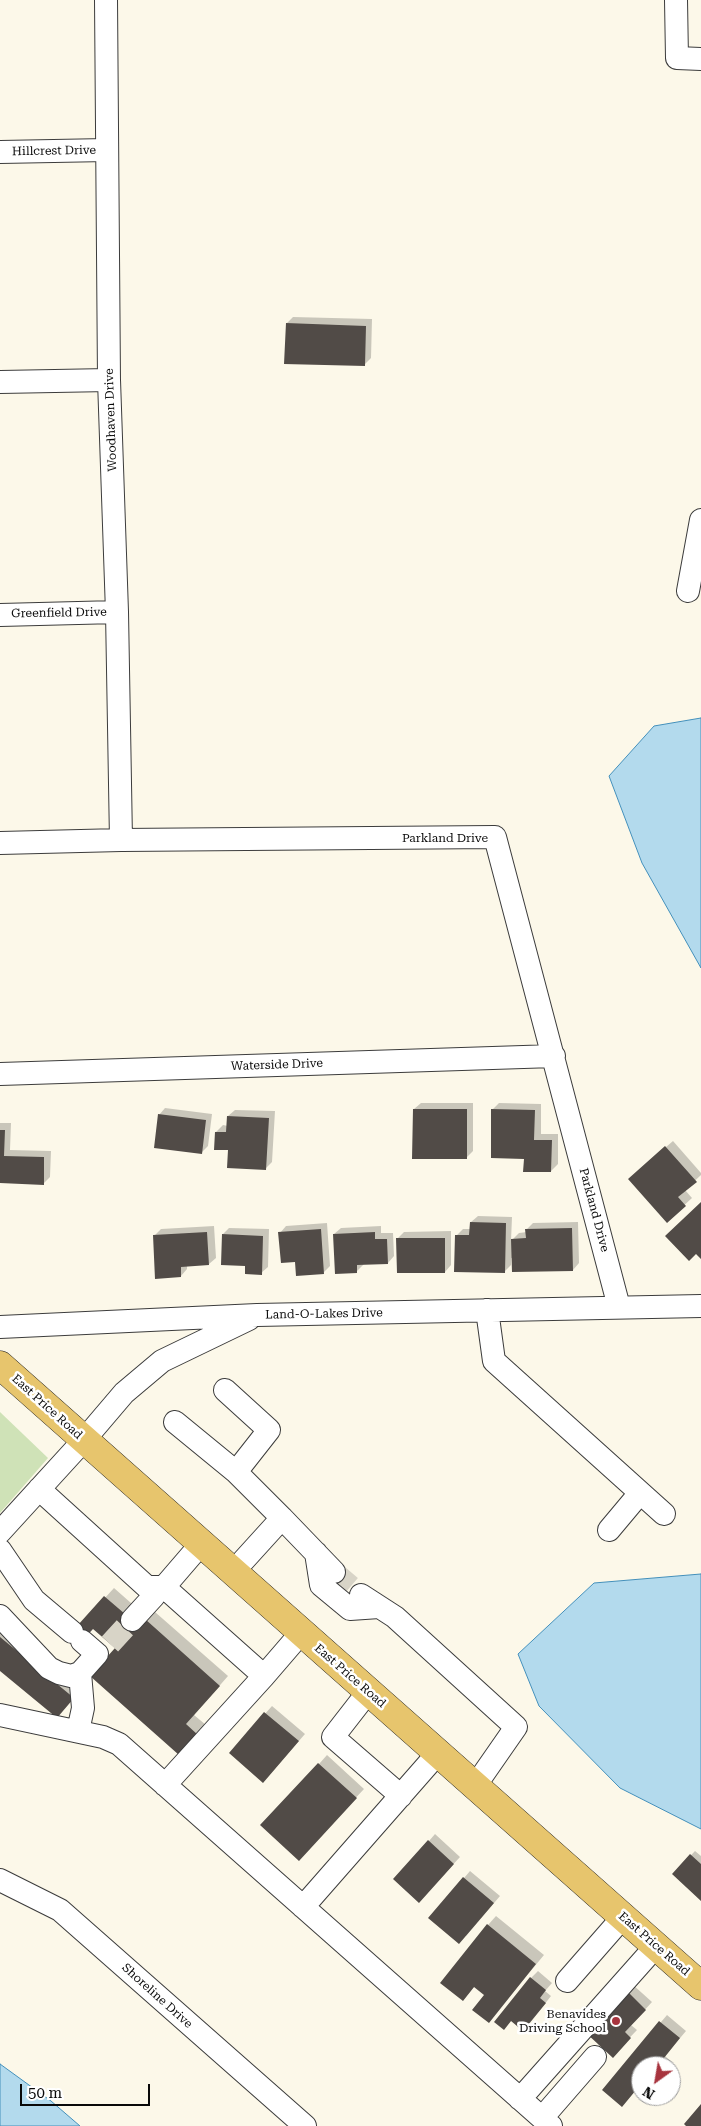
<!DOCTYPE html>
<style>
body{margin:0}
#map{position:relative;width:701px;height:2126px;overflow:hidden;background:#fcf8e9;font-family:"Roboto Serif",serif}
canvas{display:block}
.north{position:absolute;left:631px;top:2056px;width:50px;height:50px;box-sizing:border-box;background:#fff;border:1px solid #9d9d9d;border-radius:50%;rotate:212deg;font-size:14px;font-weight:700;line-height:20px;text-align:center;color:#090909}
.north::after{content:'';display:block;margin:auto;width:18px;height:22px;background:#a7343e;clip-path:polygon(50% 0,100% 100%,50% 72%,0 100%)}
.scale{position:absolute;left:20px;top:2084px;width:130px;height:22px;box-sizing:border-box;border:2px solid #090909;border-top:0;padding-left:6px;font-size:15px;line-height:18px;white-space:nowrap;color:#090909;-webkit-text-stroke:4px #fff;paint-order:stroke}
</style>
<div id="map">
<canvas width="701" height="2126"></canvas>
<div class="north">N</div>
<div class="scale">50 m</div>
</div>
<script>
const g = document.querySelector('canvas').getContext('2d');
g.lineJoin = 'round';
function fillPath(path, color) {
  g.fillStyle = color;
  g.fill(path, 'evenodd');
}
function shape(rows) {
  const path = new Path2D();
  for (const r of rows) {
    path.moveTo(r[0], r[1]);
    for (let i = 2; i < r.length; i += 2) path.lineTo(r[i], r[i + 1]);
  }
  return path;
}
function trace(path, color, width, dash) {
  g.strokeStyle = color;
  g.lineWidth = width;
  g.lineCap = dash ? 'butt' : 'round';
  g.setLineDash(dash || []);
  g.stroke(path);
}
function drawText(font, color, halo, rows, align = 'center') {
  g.font = font + ' "Roboto Serif",serif';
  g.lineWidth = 5;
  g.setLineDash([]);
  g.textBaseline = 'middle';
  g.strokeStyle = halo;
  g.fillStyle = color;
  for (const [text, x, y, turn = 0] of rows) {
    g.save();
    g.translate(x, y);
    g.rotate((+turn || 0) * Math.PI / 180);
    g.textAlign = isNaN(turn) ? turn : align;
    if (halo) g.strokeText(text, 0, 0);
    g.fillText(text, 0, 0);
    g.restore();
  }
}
const green = shape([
 [0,1412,48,1458,0,1513]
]);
const water = shape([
 [701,718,701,968,642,863,609,776,654,726,701,718],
 [701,1574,701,1829,620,1788,539,1706,518,1654,594,1583,701,1574],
 [0,2064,51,2101,80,2126,0,2126,0,2064]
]);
const shadow = shape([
 [293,317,372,319,371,358,364,365,287,323],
 [421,1103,473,1103,473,1151,466,1158,414,1109],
 [499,1103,541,1104,541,1134,558,1134,558,1164,551,1171,525,1157,492,1110],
 [165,1108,212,1114,208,1146,201,1153,159,1115],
 [235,1110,275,1111,272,1162,266,1168,229,1149,216,1132,223,1125,228,1126,228,1116],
 [0,1123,11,1123,10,1150,51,1151,50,1177,43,1184,0,1182],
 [673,1141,701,1173,701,1175,685,1190,692,1198,667,1221,637,1172],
 [478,1216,512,1217,511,1241,519,1233,527,1232,527,1229,533,1223,578,1222,579,1263,573,1270,511,1258,511,1265,504,1272,456,1236,463,1229,471,1229,471,1222],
 [327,1223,330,1266,323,1273,296,1261,280,1233,286,1226],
 [214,1226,216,1258,209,1264,187,1265,187,1269,181,1276,154,1236,161,1229],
 [381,1226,381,1233,393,1233,394,1256,388,1263,364,1264,357,1271,334,1234,341,1228],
 [229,1228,269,1229,268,1267,261,1273,246,1265,223,1234],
 [451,1231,451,1265,445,1272,397,1239,404,1232],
 [114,1588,148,1618,155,1612,228,1676,194,1715,206,1725,188,1745,116,1648,93,1627,71,1635],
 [0,1625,79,1691,64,1709,0,1669],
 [272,1706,305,1734,270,1774,230,1753],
 [327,1755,364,1789,307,1850,319,1764],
 [435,1834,460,1857,426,1894,429,1841],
 [695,1851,701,1856,701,1899,673,1874],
 [470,1871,500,1896,466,1936,430,1918],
 [496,1916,544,1955,489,2021,485,1995,475,1986,463,2000,488,1925],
 [538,1971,552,1983,545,1991,551,1996,530,2023,512,2020,504,2028,531,1978],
 [632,1984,652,2002,631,2025,637,2030,612,2056,587,2032],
 [667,2015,686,2031,665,2056,673,2063,670,2066,641,2066,641,2083,603,2090]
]);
const building = shape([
 [286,323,366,326,365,366,284,364],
 [413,1109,467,1109,467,1159,412,1159],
 [491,1109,535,1110,534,1140,552,1140,551,1172,523,1172,524,1159,491,1158],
 [158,1114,206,1120,202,1154,154,1148],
 [227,1116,269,1118,266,1170,227,1168,228,1150,214,1150,215,1132,226,1132],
 [0,1130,5,1130,4,1156,44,1157,44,1185,0,1183],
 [665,1146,697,1182,678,1197,686,1206,667,1223,628,1179],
 [701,1202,701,1259,696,1254,689,1261,665,1236],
 [470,1222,506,1223,505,1273,454,1272,455,1235,469,1235],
 [572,1228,573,1271,512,1272,511,1239,526,1238,525,1229],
 [321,1229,324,1274,296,1276,295,1262,281,1263,278,1232],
 [207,1232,209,1265,181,1267,181,1277,155,1279,153,1235],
 [375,1232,375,1239,387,1239,388,1264,357,1265,357,1273,335,1274,333,1234],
 [222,1234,263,1236,262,1275,245,1274,245,1266,221,1265],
 [396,1238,445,1238,445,1273,397,1273],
 [104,1596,139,1626,145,1619,220,1686,186,1724,198,1735,179,1755,90,1676,115,1648,93,1629,79,1644,69,1635],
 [0,1637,74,1698,57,1718,0,1671],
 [264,1712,299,1741,263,1783,229,1753],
 [318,1763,357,1798,299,1861,260,1825],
 [428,1840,454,1864,419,1903,393,1879],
 [690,1854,701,1864,701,1901,672,1874],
 [463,1877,494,1903,459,1944,428,1918],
 [487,1924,536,1964,489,2023,472,2010,484,1995,474,1987,463,2001,440,1983],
 [530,1977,546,1990,540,1998,546,2003,523,2031,511,2021,504,2030,494,2022],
 [625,1989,646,2010,625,2032,631,2038,613,2058,585,2032],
 [659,2021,680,2038,660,2063,663,2066,641,2066,641,2084,622,2107,602,2090],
 [701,2104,701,2126,686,2126,684,2124]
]);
const minorTunnel = shape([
 [334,1572,361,1595],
 [110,1644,132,1620]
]);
const minor = shape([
 [106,0,109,380,117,612,121,840],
 [676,0,677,58,701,59],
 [0,152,107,150],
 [0,382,109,380],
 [688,591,701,520],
 [0,615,117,612],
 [0,843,121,840,495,837,619,1307],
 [0,1074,554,1056],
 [487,1310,494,1361,664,1514],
 [0,1327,257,1315,701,1306],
 [175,1422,236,1472,269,1430,225,1390],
 [236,1472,282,1518],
 [39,1489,147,1587,164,1587],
 [609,1530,640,1493],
 [0,1532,84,1440,124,1393,162,1361,249,1319],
 [201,1544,164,1587,264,1676,301,1633],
 [0,1550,34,1600,72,1632],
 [316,1553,321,1585,350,1609,379,1607],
 [233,1572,282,1518,334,1572],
 [361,1595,395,1617,516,1727,475,1786],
 [0,1616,49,1668,59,1673,71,1676,80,1673,97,1654,82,1641],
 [132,1620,154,1596,155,1587],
 [368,1692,333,1737,401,1796],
 [0,1715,103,1737,119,1744,551,2126],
 [78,1731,83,1708,80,1673],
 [165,1785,264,1676],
 [0,1880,60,1910,305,2126],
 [303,1907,438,1753],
 [567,1981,623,1917],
 [520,2099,656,1946],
 [542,2118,595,2057]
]);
const major = shape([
 [0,1365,701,1986]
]);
const markers = [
 [616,2021,5,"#a7343e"]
];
const streetNames = [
 ["Hillcrest Drive",54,151,-1],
 ["Woodhaven Drive",111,420,-92],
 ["Greenfield Drive",59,613,-1],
 ["Parkland Drive",445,838],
 ["Waterside Drive",277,1065,-2],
 ["Parkland Drive",594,1210,75],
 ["Land-O-Lakes Drive",324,1314,-1],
 ["East Price Road",47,1407,42],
 ["East Price Road",350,1676,41],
 ["East Price Road",654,1944,41],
 ["Shoreline Drive",157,1996,42]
];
const poiNames = [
 ["Benavides",606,2014],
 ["Driving School",606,2028]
];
fillPath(green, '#cfe2b7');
fillPath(water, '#b3daed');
trace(water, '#4490bb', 1);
fillPath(shadow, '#0003');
fillPath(building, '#514b47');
trace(minorTunnel, '#d8d4c7', 22, [22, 11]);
trace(minor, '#3c3c3c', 24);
trace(major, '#1a1a1a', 29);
trace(minor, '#fff', 22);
trace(major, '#e7c56d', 28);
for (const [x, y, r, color] of markers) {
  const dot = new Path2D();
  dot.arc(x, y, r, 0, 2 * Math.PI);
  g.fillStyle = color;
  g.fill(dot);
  trace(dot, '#fff', 2);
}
drawText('12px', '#090909', '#fff', streetNames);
drawText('12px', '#090909', '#fff', poiNames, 'right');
</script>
